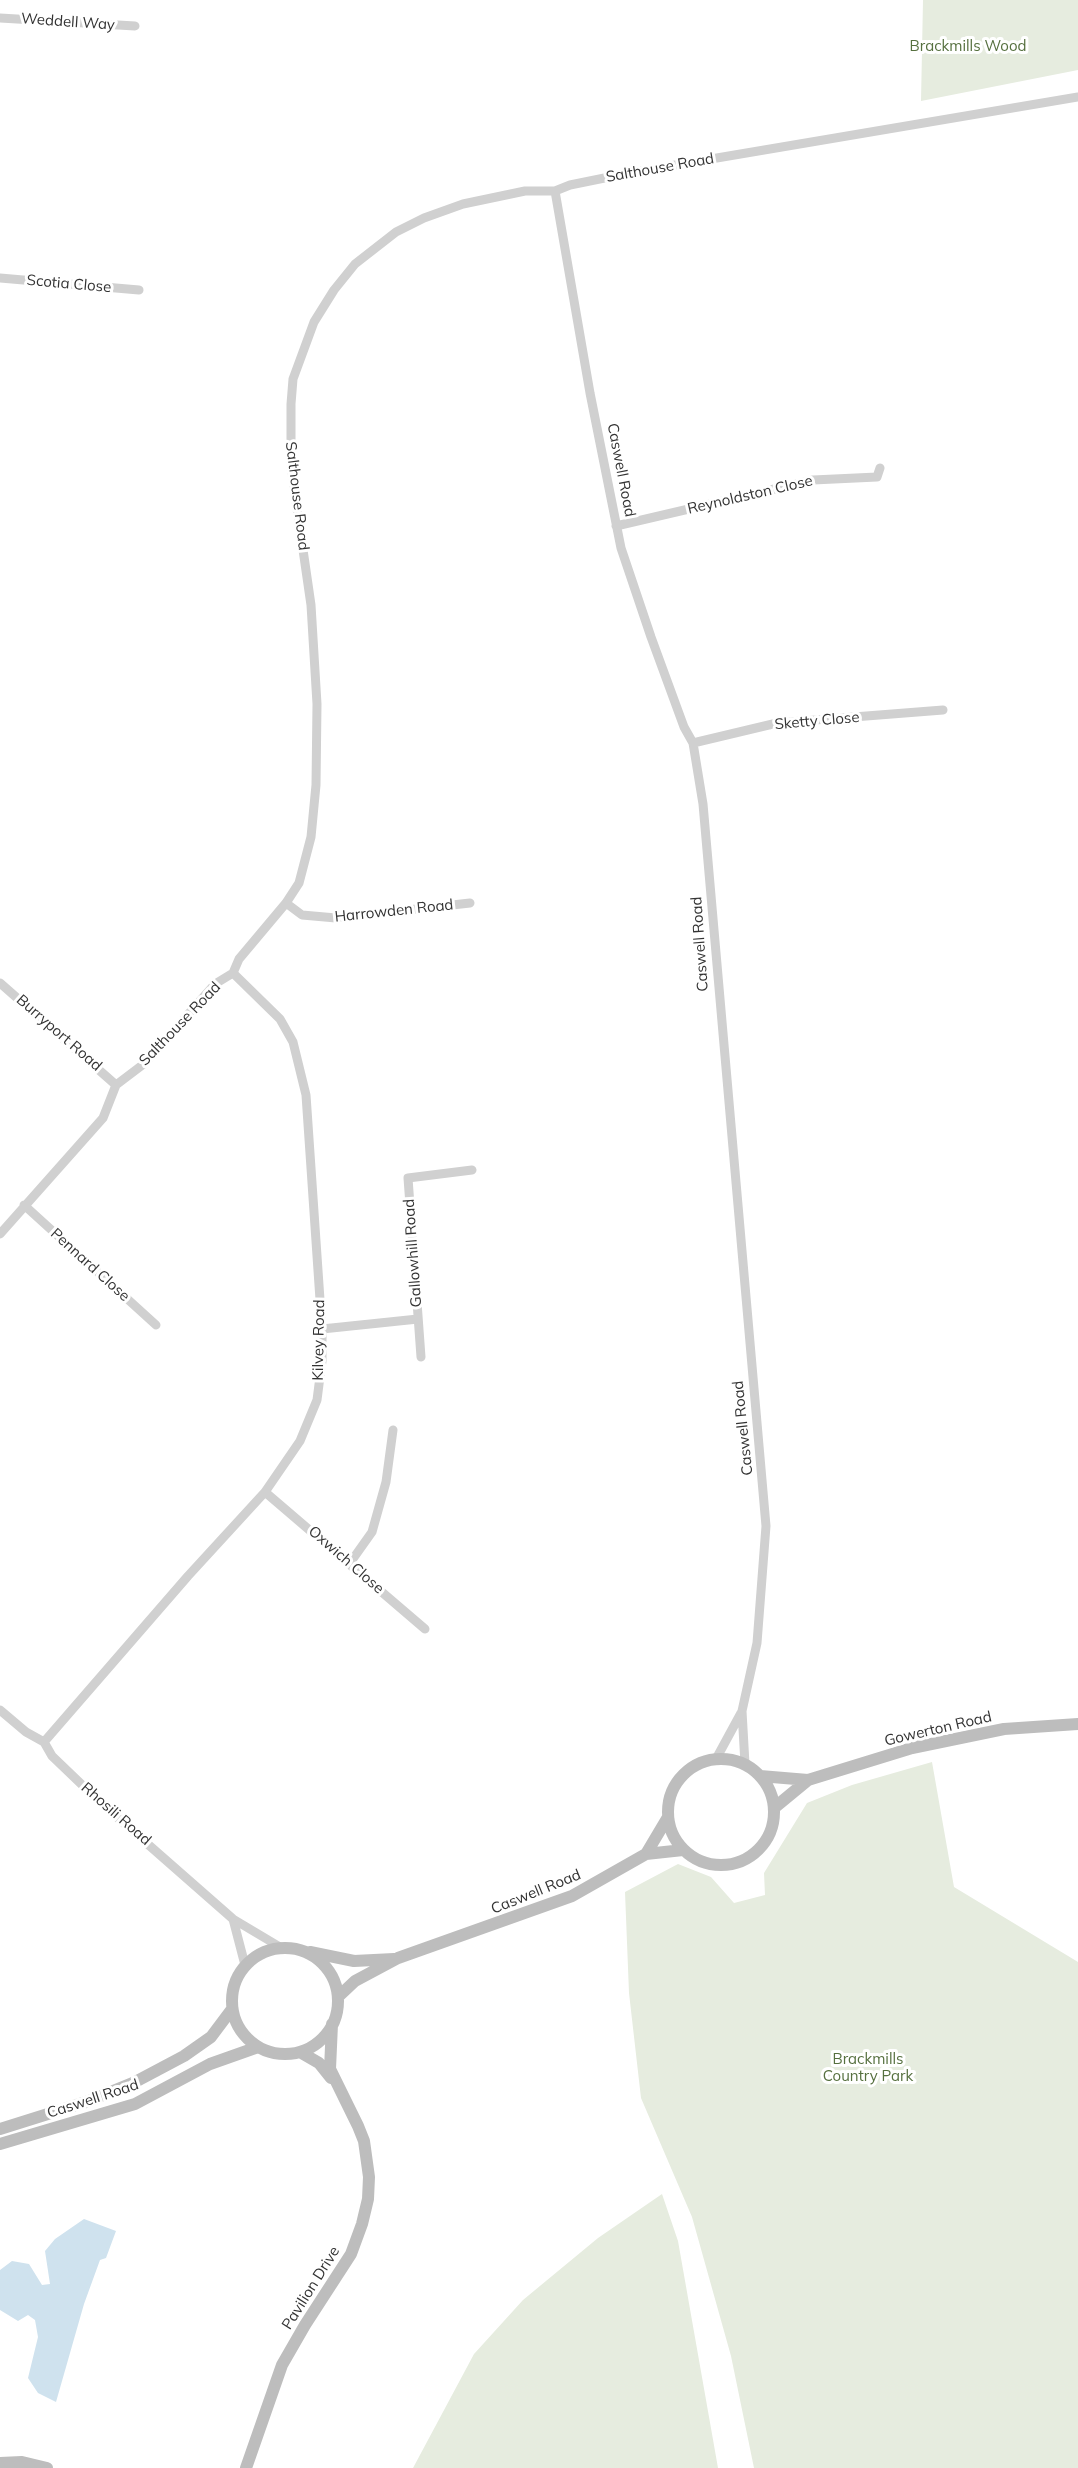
<!DOCTYPE html>
<style>
body{margin:0}
canvas{display:block;background:#fff}
</style>
<canvas width="1078" height="2468"></canvas>
<script>
const g = document.querySelector('canvas').getContext('2d');
g.lineJoin = 'round';
function fillPath(path, color) {
  g.fillStyle = color;
  g.fill(path, 'evenodd');
}
function shape(rows) {
  const path = new Path2D();
  for (const r of rows) {
    if (r.length === 3) {
      path.moveTo(r[0] + r[2], r[1]);
      path.arc(r[0], r[1], r[2], 0, 2 * Math.PI);
      continue;
    }
    path.moveTo(r[0], r[1]);
    for (let i = 2; i < r.length; i += 2) path.lineTo(r[i], r[i + 1]);
  }
  return path;
}
function trace(path, color, width, dash) {
  g.strokeStyle = color;
  g.lineWidth = width;
  g.lineCap = dash ? 'butt' : 'round';
  g.setLineDash(dash || []);
  g.stroke(path);
}
function drawText(font, color, halo, rows, align = 'center') {
  g.font = font + ' Mulish,sans-serif';
  g.lineWidth = 6;
  g.setLineDash([]);
  g.textBaseline = 'middle';
  g.strokeStyle = halo;
  g.fillStyle = color;
  for (const [text, x, y, turn = 0] of rows) {
    g.save();
    g.translate(x, y);
    g.rotate((+turn || 0) * Math.PI / 180);
    g.textAlign = isNaN(turn) ? turn : align;
    if (halo) g.strokeText(text, 0, 0);
    g.fillText(text, 0, 0);
    g.restore();
  }
}
const green = shape([
 [923,0,1078,0,1078,70,921,101],
 [932,1762,954,1887,1078,1962,1078,2468,754,2468,731,2356,692,2217,641,2098,629,1993,625,1892,678,1864,711,1877,734,1903,765,1895,764,1873,807,1803,852,1785],
 [662,2194,678,2241,718,2468,413,2468,474,2354,523,2300,598,2238]
]);
const water = shape([
 [84,2219,116,2231,106,2258,100,2260,84,2304,56,2402,38,2393,28,2378,38,2337,35,2320,28,2315,18,2321,0,2310,0,2270,12,2261,29,2264,42,2285,50,2284,45,2251,55,2239]
]);
const street = shape([
 [0,18,135,26],
 [555,191,590,393,621,548,651,637,684,727,693,743,703,804,766,1526,757,1643,742,1711,745,1764],
 [0,278,139,290],
 [616,526,813,480,877,477,880,468],
 [693,743,777,723,943,710],
 [286,903,302,915,336,918,470,903],
 [0,983,116,1085],
 [24,1205,156,1325],
 [0,1234,103,1118,116,1085,145,1063,215,984,233,973,239,959,286,903,299,883,311,837,316,785,317,704,311,605,291,467,291,404,293,379,314,322,334,290,355,264,396,232,424,218,463,204,525,191,555,191,570,185,634,172,1078,97],
 [322,1329,418,1319],
 [421,1357,408,1178,472,1170],
 [265,1492,425,1629],
 [350,1563,372,1532,386,1482,393,1430],
 [0,1710,26,1732,44,1742,52,1756,102,1804,233,1919,280,1947],
 [44,1742,188,1576,265,1492,300,1441,317,1400,322,1361,322,1329,306,1095,293,1042,280,1019,233,973],
 [716,1759,741,1713],
 [233,1919,245,1965]
]);
const secondary = shape([
 [721,1812,53],
 [760,1776,808,1780,912,1748,1004,1729,1078,1724],
 [774,1808,808,1780],
 [646,1854,668,1817],
 [285,2001,53],
 [310,1952,354,1961,394,1959],
 [338,1997,355,1981,398,1958,572,1896,646,1854,683,1850],
 [300,2052,319,2063,331,2078],
 [0,2129,86,2102,135,2082,184,2056,211,2037,232,2009],
 [0,2144,135,2104,210,2064,258,2047],
 [0,2463,22,2462,47,2468],
 [246,2468,282,2365,305,2325,351,2254,362,2224,368,2199,369,2177,364,2141,358,2126,330,2069,332,2024]
]);
const streetNames = [
 ["Weddell Way",68,22,4],
 ["Salthouse Road",660,168,-10],
 ["Scotia Close",69,284,5],
 ["Caswell Road",621,470,79],
 ["Reynoldston Close",750,495,-13],
 ["Salthouse Road",297,496,83],
 ["Sketty Close",817,721,-5],
 ["Harrowden Road",394,911,-6],
 ["Caswell Road",700,944,-94],
 ["Salthouse Road",180,1024,-46],
 ["Burryport Road",59,1033,41],
 ["Gallowhill Road",413,1253,-94],
 ["Pennard Close",90,1265,42],
 ["Kilvey Road",319,1340,-89],
 ["Caswell Road",743,1428,-96],
 ["Oxwich Close",346,1560,41],
 ["Gowerton Road",938,1729,-13],
 ["Rhosili Road",116,1814,41],
 ["Caswell Road",536,1892,-22],
 ["Caswell Road",93,2099,-18],
 ["Pavilion Drive",311,2288,-58]
];
const parkNames = [
 ["Brackmills Wood",968,46],
 ["Brackmills",868,2059],
 ["Country Park",868,2076]
];
fillPath(green, '#e6ecdf');
fillPath(water, '#cfe2ee');
trace(street, '#d0d0d0', 9);
trace(secondary, '#bdbdbd', 12);
drawText('15px', '#333', '#fff', streetNames);
drawText('15px', '#56703f', '#fff', parkNames);
</script>
